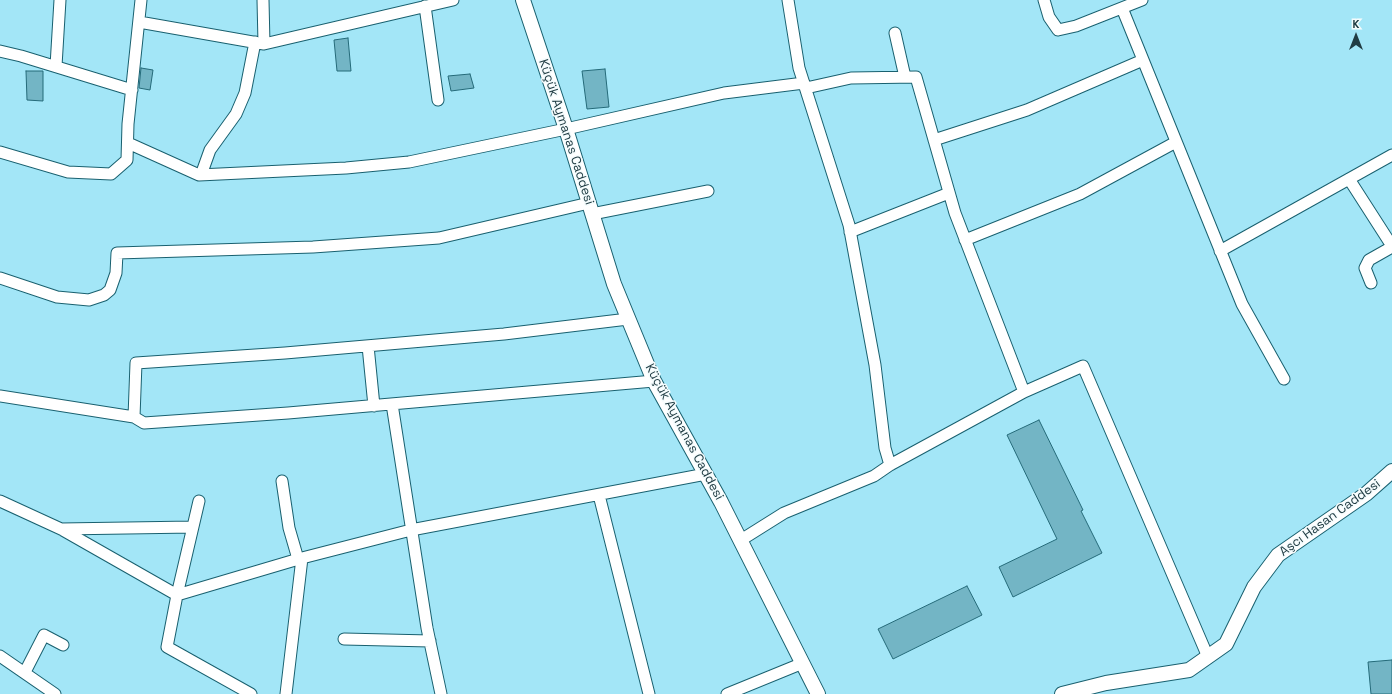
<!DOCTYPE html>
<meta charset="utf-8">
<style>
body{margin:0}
#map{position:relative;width:1392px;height:694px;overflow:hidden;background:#a3e6f7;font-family:"Space Grotesk",sans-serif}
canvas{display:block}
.north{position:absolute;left:1336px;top:16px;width:40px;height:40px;-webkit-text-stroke:3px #f5fcfd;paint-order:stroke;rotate:0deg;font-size:11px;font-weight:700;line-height:16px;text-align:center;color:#203c43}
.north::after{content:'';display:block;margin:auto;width:14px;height:18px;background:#203c43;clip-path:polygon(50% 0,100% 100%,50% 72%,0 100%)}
</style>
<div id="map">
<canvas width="1392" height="694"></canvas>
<div class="north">K</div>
</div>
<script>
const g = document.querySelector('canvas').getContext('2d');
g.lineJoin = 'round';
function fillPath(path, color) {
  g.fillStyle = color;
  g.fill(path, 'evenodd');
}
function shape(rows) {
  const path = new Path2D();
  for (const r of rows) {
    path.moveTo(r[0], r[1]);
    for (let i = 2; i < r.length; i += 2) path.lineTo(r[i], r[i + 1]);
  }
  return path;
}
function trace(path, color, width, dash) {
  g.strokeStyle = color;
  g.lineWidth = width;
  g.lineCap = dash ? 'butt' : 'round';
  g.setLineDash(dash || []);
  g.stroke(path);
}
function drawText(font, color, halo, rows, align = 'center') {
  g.font = font + ' "Space Grotesk",sans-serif';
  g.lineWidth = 3;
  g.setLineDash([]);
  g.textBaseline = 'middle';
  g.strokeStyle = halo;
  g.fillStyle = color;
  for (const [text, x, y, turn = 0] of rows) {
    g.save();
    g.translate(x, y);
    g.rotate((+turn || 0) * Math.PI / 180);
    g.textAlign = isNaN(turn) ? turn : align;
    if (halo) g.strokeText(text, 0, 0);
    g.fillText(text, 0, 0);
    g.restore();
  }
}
const building = shape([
 [348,38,351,71,337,71,334,40,348,38],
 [141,68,153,70,150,90,139,88,141,68],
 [605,69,609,107,587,109,582,71,605,69],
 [26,71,43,71,43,101,27,100,26,71],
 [470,74,474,88,451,91,448,76,470,74],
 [1039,420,1083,510,1081,511,1102,553,1013,597,999,567,1057,539,1007,435,1039,420],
 [967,586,982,615,893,659,878,629,967,586],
 [1392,660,1392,694,1371,694,1368,662,1392,660]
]);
const minor = shape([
 [263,0,264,44],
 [788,0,799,68,849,225,875,365,885,448,890,465],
 [1044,0,1049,17,1058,30,1076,26,1142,0],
 [425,6,438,100],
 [1122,8,1242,304,1284,379],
 [139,22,264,44,453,0],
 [895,33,905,77],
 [0,51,21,56,132,90],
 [56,66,60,0],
 [806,88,851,78,916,77,955,213,1024,392],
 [934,140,1027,110,1143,60],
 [128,143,199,175,346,168,409,162,566,129,724,93,804,83],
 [0,152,68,172,111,174,127,160,128,124,141,0],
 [201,175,210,150,236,114,245,93,255,42],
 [1349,179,1392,246],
 [592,214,708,191],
 [850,232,949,193],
 [965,240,1080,194,1176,142],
 [1220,251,1392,155],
 [0,278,57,297,89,300,104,295,110,290,116,273,117,253,313,247,439,238,589,203],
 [1371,283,1365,268,1369,260,1392,247],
 [368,346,374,406],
 [0,396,134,417,144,423,288,413,654,381],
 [392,404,427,628,441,694],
 [134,417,136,363,285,353,504,334,628,319],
 [282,481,289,528,298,559],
 [599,495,649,694],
 [0,501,61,529,177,595,302,558,411,530,706,474],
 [199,501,177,595,167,647,251,694],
 [61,529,193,527],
 [741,540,784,513,874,476,890,465,1024,392,1083,366,1208,657],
 [344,639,430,641],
 [0,656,55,694],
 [25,672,44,635,63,645],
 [286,694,302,558],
 [727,694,803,663]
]);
const tertiary = shape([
 [523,0,566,129,614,284,654,381,721,502,818,694],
 [1062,694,1106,683,1189,670,1226,644,1254,587,1278,555,1366,494,1392,471]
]);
const streetNames = [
 ["Küçük Aymanas Caddesi",566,132,72],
 ["Küçük Aymanas Caddesi",684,432,62],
 ["Aşcı Hasan Caddesi",1330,518,-36]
];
fillPath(building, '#73b5c5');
trace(building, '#256a79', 1);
trace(minor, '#19606f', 13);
trace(tertiary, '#19606f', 16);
trace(minor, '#fff', 11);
trace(tertiary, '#fff', 14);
drawText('13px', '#203c43', '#f5fcfd', streetNames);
</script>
